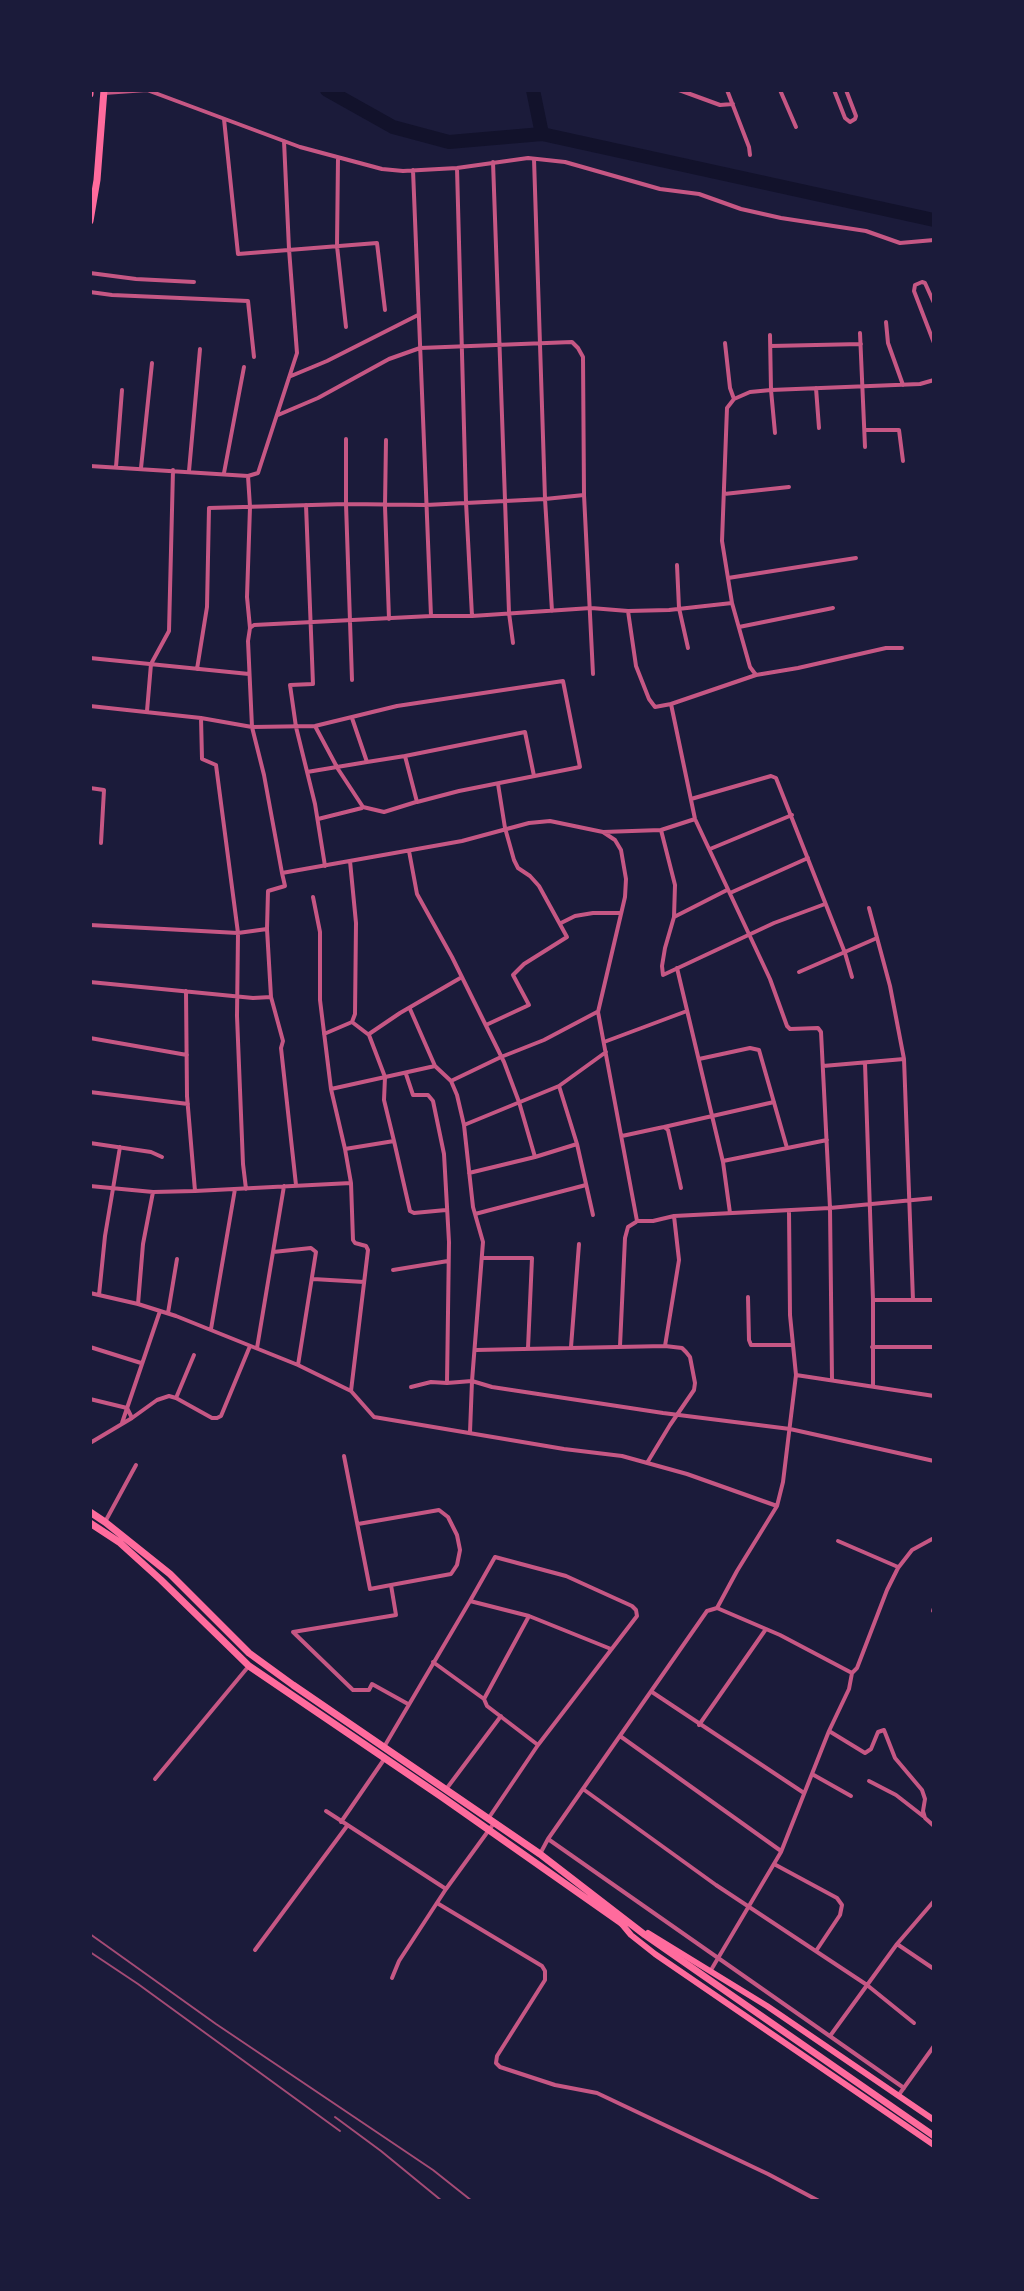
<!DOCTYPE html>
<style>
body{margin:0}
#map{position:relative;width:1024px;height:2291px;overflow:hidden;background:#1b1b3a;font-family:Inter,sans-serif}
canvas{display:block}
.frame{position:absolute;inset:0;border:92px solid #1b1b3a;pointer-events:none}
</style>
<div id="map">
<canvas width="1024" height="2291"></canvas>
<div class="frame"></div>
</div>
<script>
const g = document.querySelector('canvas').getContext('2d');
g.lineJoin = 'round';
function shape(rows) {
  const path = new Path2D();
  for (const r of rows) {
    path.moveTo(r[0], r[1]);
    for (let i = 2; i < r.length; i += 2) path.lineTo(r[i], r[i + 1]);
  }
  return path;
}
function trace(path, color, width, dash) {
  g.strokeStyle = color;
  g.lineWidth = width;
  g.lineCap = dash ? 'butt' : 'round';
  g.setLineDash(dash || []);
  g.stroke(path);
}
const river = shape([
 [327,90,393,127,449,142,542,134,934,220],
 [533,90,542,134]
]);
const minor = shape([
 [679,90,720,105,733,104],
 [727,90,749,147,750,155],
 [780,90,796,127],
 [834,90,845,118,850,122,855,119,856,116,846,90],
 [104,93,147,90,300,147,382,169,403,171,457,168,528,158,565,162,660,189,699,194,741,209,781,218,866,231,900,243,934,240],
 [224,119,238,254,377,243,385,310],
 [338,158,337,246,346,327],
 [534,159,545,499,552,611],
 [493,162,509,613,513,643],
 [457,168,466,502,472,616],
 [413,170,431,616],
 [90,273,136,279,194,282],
 [90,292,112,295,248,301,254,357],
 [934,303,925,283,922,282,915,285,914,291,934,343],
 [886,322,888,343,903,385],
 [860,333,865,447],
 [725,343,730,388,734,399],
 [771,346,861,344],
 [291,376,327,361,418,315],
 [816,388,819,428],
 [278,415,318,398,389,359,420,348,572,342,578,348,583,357,584,495,593,674],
 [865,430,899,430,903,461],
 [775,433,771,390,920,384,934,380],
 [346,439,346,504,352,680],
 [386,440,385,506,389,619],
 [90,466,248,476,258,473,297,353,289,249,284,141],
 [116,467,122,390],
 [141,468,152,363],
 [189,471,200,349],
 [224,473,244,367],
 [248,476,250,507,247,597,250,628,248,641,252,727,315,726,397,706,563,681,580,767,459,791,417,802,405,756,525,732,534,776],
 [724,494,789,487],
 [306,505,313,684,290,685,296,727,315,804,325,866],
 [677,565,679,608,688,648],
 [728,578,856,558],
 [732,603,750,667,756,675,798,668,886,648,902,648],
 [628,611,636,666,649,699,655,707,671,704,695,819,770,979,787,1026,790,1029,818,1028,821,1032,830,1208,832,1380],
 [739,627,833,608],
 [250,628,254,625,431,616,472,616,591,608,628,611,669,610,732,603,722,541,727,408,734,399,750,392,771,390,770,335],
 [90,658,249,674],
 [197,669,207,607,209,508,346,504,426,505,545,499,584,495],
 [671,704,756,675],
 [90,706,201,718,252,727,264,775,282,873,462,841,529,823,550,821,603,832,615,840,621,850,626,879,625,897,598,1012,637,1221,653,1221,674,1216,830,1208,934,1198],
 [147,711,151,664,169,631,173,470],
 [201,718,202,759,216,765,238,933,237,1016,243,1164,246,1189],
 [352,718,367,762,405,756],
 [315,726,338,769,363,807,384,812,416,802],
 [307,772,367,762],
 [90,788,104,790,101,843],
 [691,799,771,776,776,778,845,953,852,977],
 [318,819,362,808],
 [695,819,661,830,675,885,674,917,727,890],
 [603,832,661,830],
 [710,849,792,815],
 [409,851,417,894,452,957,504,1062,519,1102,535,1157,469,1173],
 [282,873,285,886,268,891,267,929,271,997,283,1041,281,1048,296,1185],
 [730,893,808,858],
 [313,897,320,932,320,1000,331,1089,435,1066,451,1081,457,1095,464,1125,473,1207,483,1242,472,1381,470,1432],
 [869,908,890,986,904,1059,913,1300],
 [674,917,665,948,662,966,663,975,774,923,825,904],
 [561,923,575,916,593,913,620,913],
 [90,925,238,933,267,929],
 [677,968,723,1162,730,1213],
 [799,972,877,938],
 [90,982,253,998,271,997],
 [186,991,187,1096,195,1191],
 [410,1009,435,1066],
 [352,1022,369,1035,385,1077,384,1100,394,1141],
 [486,1025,529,1005,513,975,524,964,567,937,539,886,530,876,518,868,514,860,505,828,498,784],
 [324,1034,352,1022,355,1014,356,923,350,861],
 [369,1034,400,1013,462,977],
 [90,1038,187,1055],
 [604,1042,687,1011],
 [699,1059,750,1048,759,1050,787,1148],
 [865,1063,873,1300,873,1386],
 [823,1066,904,1059],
 [406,1074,413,1095,428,1095,433,1101,444,1154,449,1242,447,1383],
 [451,1081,501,1057,544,1040,597,1012],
 [559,1086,577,1144,593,1215],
 [331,1089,345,1149,394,1141,410,1211,414,1213,446,1210],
 [90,1092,188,1104],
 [464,1125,559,1086,606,1052],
 [664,1127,774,1102],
 [622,1136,659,1128,664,1127,668,1130,681,1188],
 [90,1143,151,1152,162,1157],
 [345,1149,351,1183],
 [535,1157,577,1144],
 [723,1161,827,1140],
 [90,1186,153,1192,195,1191,351,1183,353,1240,355,1243,366,1246,368,1250,351,1391],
 [475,1214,586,1185],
 [273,1252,311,1248,316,1252,298,1365],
 [482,1258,532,1258,528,1348],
 [393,1270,448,1261],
 [313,1279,364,1282],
 [90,1293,138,1304,176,1316,298,1365,351,1391,374,1417,564,1449,622,1456,687,1474,777,1506],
 [99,1295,105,1236,120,1147],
 [748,1297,749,1340,751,1345,793,1345],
 [873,1300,934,1300],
 [138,1304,143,1244,153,1192],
 [168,1313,177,1259],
 [211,1329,235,1189],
 [620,1346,625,1238,628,1227,636,1222],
 [90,1347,141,1363],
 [571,1347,579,1244],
 [872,1347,934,1347],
 [257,1348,284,1186],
 [476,1350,665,1346],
 [796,1375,934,1396],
 [411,1387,431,1382,447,1383,472,1381,492,1387,663,1413,790,1429,934,1461],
 [176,1398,194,1355],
 [90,1399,127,1408,132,1418,157,1400,169,1396,176,1398,212,1418,217,1418,221,1416,250,1346],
 [122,1423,160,1311],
 [90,1443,132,1418],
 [344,1456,370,1589,391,1585,396,1615,293,1632,353,1690,369,1690,372,1684,408,1704],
 [647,1463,670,1425,694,1390,695,1383,690,1357,686,1352,682,1348,665,1346,679,1260,674,1216],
 [105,1522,136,1465],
 [358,1524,439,1510,448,1517,457,1535,460,1550,457,1565,451,1574,391,1585],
 [838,1541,898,1567],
 [717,1608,737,1571,777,1506,783,1482,796,1375,790,1315,789,1211],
 [717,1608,780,1635,852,1673],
 [933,1611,934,1608],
 [529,1616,611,1649],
 [433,1662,484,1699],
 [652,1692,804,1793],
 [699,1725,766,1629],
 [829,1731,865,1753,871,1749,878,1732,884,1730,895,1758,922,1790,925,1799,923,1811,925,1818,934,1826],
 [620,1736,781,1851],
 [384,1747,470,1601],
 [812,1774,851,1796],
 [155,1779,248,1667],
 [869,1781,896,1795,923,1816],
 [447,1788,501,1716],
 [583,1789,716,1885,867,1985,914,2023],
 [326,1811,446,1889],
 [488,1819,538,1745,637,1616,636,1610,632,1606,566,1576,495,1557,470,1601,529,1616,484,1699,487,1706,538,1745],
 [341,1822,385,1758],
 [548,1839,904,2088],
 [540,1854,548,1839,707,1611,717,1608],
 [774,1864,837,1898,842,1905,840,1915,816,1951],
 [437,1903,542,1966,545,1971,545,1980,497,2056,496,2063,500,2067,555,2085,597,2093,768,2174,819,2201],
 [897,1944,934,1969],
 [255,1950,347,1826],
 [711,1970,781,1852,829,1731,849,1689,852,1673,857,1668,887,1590,898,1568,912,1550,934,1538],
 [392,1978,399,1961,446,1889,494,1823],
 [830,2036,897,1944,934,1901],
 [898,2096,934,2046]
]);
const primary = shape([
 [621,1923,631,1935,655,1954,934,2145],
 [648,1933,767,2006,934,2120]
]);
const trunk = shape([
 [90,94,90,90],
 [90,221,97,180,104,90],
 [90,1512,105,1522,170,1574,249,1653,293,1685,540,1854,645,1935,934,2136],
 [90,1523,119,1542,161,1580,249,1666,442,1797,624,1925]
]);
const rail = shape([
 [90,1934,216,2024,433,2170,472,2201],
 [90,1952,138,1984,340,2131],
 [335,2117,381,2151,442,2201]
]);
trace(river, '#12122b', 14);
trace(minor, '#c65784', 4);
trace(primary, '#ff6b9d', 6);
trace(trunk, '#ff6b9d', 7);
trace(rail, '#a44b75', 2);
</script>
